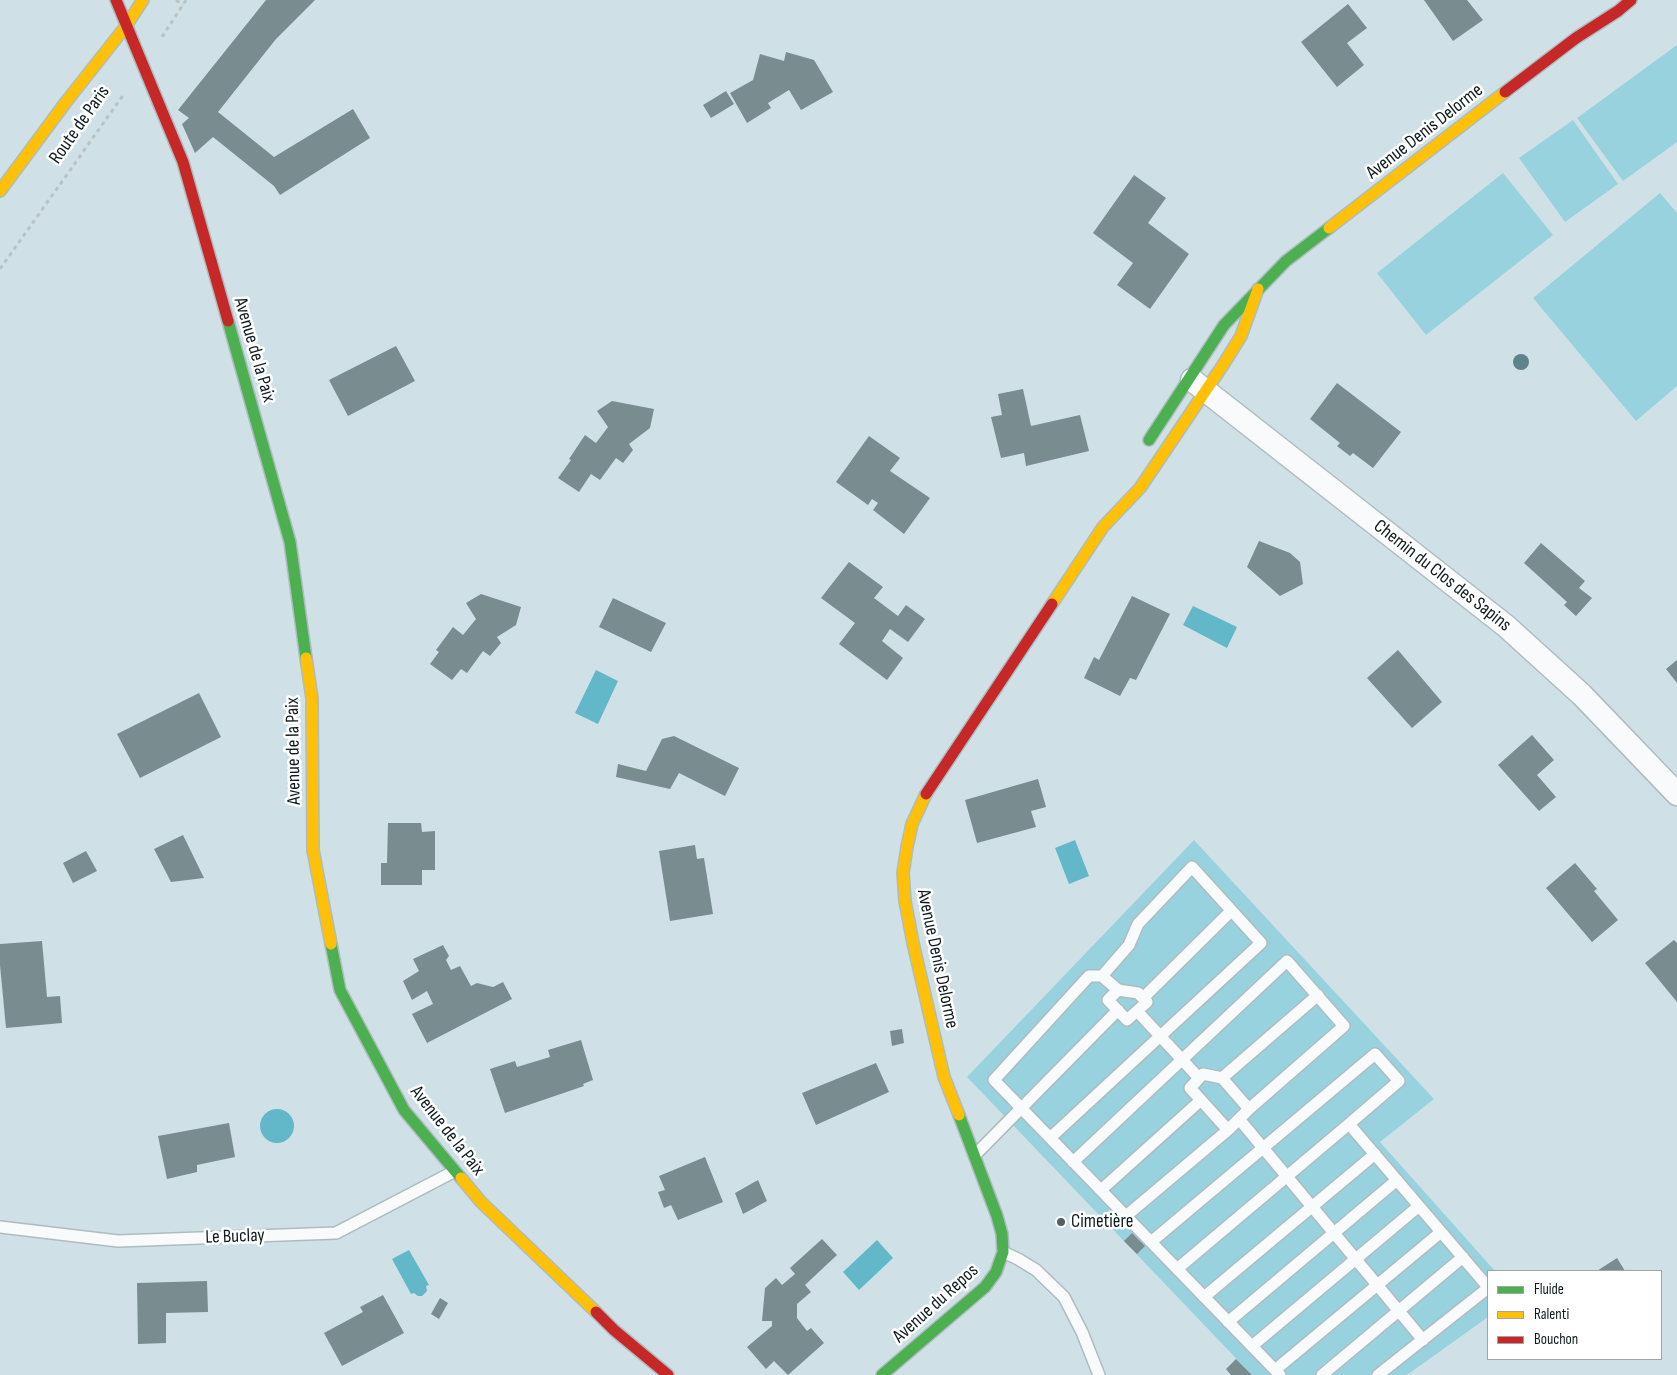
<!DOCTYPE html>
<meta charset="utf-8">
<style>
body{margin:0}
#map{position:relative;width:1677px;height:1375px;overflow:hidden;background:#cfe1e6;font-family:"Sofia Sans Condensed",sans-serif}
canvas{display:block}
.legend{position:absolute;left:1487px;top:1270px;width:175px;height:90px;box-sizing:border-box;background:#fff;border:1px solid #9fa4a5;margin:0;padding:6px 9px;list-style:none;font-size:15px;color:#0e1b1e}
.legend li{display:flex;align-items:center;gap:10px;height:25px}
.legend b{width:25px;border:1px solid #9fa4a5}
</style>
<div id="map">
<canvas width="1677" height="1375"></canvas>
<ul class="legend">
<li><b style="height:6px;background:#4caf50"></b>Fluide</li>
<li><b style="height:6px;background:#ffc107"></b>Ralenti</li>
<li><b style="height:6px;background:#c62828"></b>Bouchon</li>
</ul>
</div>
<script>
const g = document.querySelector('canvas').getContext('2d');
g.lineJoin = 'round';
function fillPath(path, color) {
  g.fillStyle = color;
  g.fill(path, 'evenodd');
}
function shape(rows) {
  const path = new Path2D();
  for (const r of rows) {
    if (r.length === 3) {
      path.moveTo(r[0] + r[2], r[1]);
      path.arc(r[0], r[1], r[2], 0, 2 * Math.PI);
      continue;
    }
    path.moveTo(r[0], r[1]);
    for (let i = 2; i < r.length; i += 2) path.lineTo(r[i], r[i + 1]);
  }
  return path;
}
function trace(path, color, width, dash) {
  g.strokeStyle = color;
  g.lineWidth = width;
  g.lineCap = dash ? 'butt' : 'round';
  g.setLineDash(dash || []);
  g.stroke(path);
}
function drawText(font, color, halo, rows, align = 'center') {
  g.font = font + ' "Sofia Sans Condensed",sans-serif';
  g.lineWidth = 5;
  g.setLineDash([]);
  g.textBaseline = 'middle';
  g.strokeStyle = halo;
  g.fillStyle = color;
  for (const [text, x, y, turn = 0] of rows) {
    g.save();
    g.translate(x, y);
    g.rotate((+turn || 0) * Math.PI / 180);
    g.textAlign = isNaN(turn) ? turn : align;
    if (halo) g.strokeText(text, 0, 0);
    g.fillText(text, 0, 0);
    g.restore();
  }
}
const green = shape([
 [1677,45,1677,142,1623,181,1577,118],
 [1573,120,1618,184,1565,222,1519,158],
 [1503,173,1553,235,1426,335,1377,273],
 [1660,193,1677,213,1677,386,1636,421,1533,298],
 [1194,840,1434,1099,1380,1142,1495,1271,1488,1271,1488,1317,1407,1375,1252,1375,967,1077]
]);
const water = shape([
 [1193,606,1237,627,1227,648,1183,625],
 [596,670,618,681,598,724,575,713],
 [1075,840,1089,876,1069,884,1055,848],
 [277,1126,17],
 [877,1240,893,1258,859,1290,843,1272],
 [409,1250,429,1285,426,1286,427,1291,422,1296,418,1296,414,1293,411,1294,392,1259]
]);
const building = shape([
 [266,0,315,0,276,39,218,112,274,157,353,109,370,138,280,195,274,186,213,137,195,153,182,124,189,118,178,110],
 [1424,0,1467,0,1483,20,1453,41],
 [1348,4,1367,28,1347,43,1364,65,1337,87,1301,42],
 [786,52,814,60,833,92,801,110,789,90,768,103,771,108,747,123,730,93,753,80,760,54,784,61],
 [726,91,734,104,711,118,703,105],
 [1134,175,1166,198,1148,223,1189,254,1150,309,1117,285,1133,263,1093,233],
 [396,346,415,381,348,416,329,380],
 [1337,383,1401,432,1373,468,1353,453,1350,456,1337,446,1340,443,1310,419],
 [1023,389,1031,426,1080,415,1089,451,1026,466,1024,453,1001,458,991,417,1002,415,998,394],
 [612,401,654,409,650,428,629,444,633,450,623,463,616,458,600,480,591,474,579,492,558,478,571,460,569,459,585,435,596,443,608,427,597,411],
 [869,436,900,458,890,471,930,498,904,534,873,510,878,503,872,499,868,505,836,482],
 [1259,541,1290,553,1300,562,1303,584,1280,596,1247,567],
 [1541,543,1585,581,1579,588,1592,598,1576,616,1564,605,1567,602,1524,563],
 [849,562,883,587,874,598,898,616,906,605,925,619,908,642,890,629,882,641,903,658,887,680,839,644,855,623,821,598],
 [481,594,521,607,516,625,497,637,501,643,490,656,483,651,467,673,461,669,452,680,430,664,439,652,436,650,453,627,463,635,476,619,466,603],
 [1132,596,1170,614,1136,680,1130,678,1120,696,1084,678,1094,657,1099,660],
 [613,598,666,623,651,652,599,627],
 [1398,650,1442,702,1412,728,1367,678],
 [1677,660,1677,683,1666,669],
 [199,693,221,737,140,778,117,734],
 [1532,735,1554,760,1537,775,1556,797,1539,811,1498,765],
 [674,736,739,768,725,796,679,773,670,789,616,777,618,764,646,771,662,739],
 [1038,779,1046,807,1031,811,1036,827,977,843,965,800],
 [388,823,421,823,422,832,435,831,435,870,422,870,422,885,381,885,381,863,387,863],
 [183,835,204,878,171,882,154,849],
 [695,845,697,859,704,858,713,914,670,921,659,851],
 [86,851,97,871,73,883,63,863],
 [1575,863,1597,889,1594,891,1618,920,1592,942,1546,888],
 [1674,940,1677,943,1677,1002,1645,963],
 [42,941,47,997,60,996,62,1023,6,1028,0,965,0,944],
 [443,945,449,956,446,960,451,970,460,966,471,986,477,983,493,987,503,982,512,999,427,1043,412,1014,433,1004,427,991,412,1000,403,981,419,971,413,959],
 [902,1029,904,1043,892,1046,890,1031],
 [581,1040,593,1080,583,1084,584,1086,505,1113,490,1069,515,1061,517,1067,550,1057,548,1050],
 [876,1063,889,1092,816,1125,802,1093],
 [229,1123,235,1157,197,1165,197,1172,167,1179,158,1136],
 [705,1157,723,1202,678,1220,671,1205,664,1208,658,1192,665,1190,659,1176],
 [758,1180,767,1201,743,1214,735,1193],
 [1132,1233,1145,1246,1137,1254,1124,1241],
 [822,1239,837,1255,805,1285,811,1292,797,1304,797,1318,807,1331,811,1328,824,1343,788,1375,774,1361,766,1369,747,1347,772,1326,772,1321,762,1321,765,1288,776,1278,782,1285,795,1274,790,1268],
 [1617,1258,1625,1271,1597,1271,1603,1267],
 [207,1281,208,1312,166,1313,166,1343,138,1344,137,1283],
 [383,1295,404,1333,342,1366,324,1333,363,1312,360,1307],
 [440,1298,448,1303,439,1319,431,1314],
 [1236,1359,1252,1375,1231,1375,1226,1369]
]);
const path = shape([
 [176,0,183,5],
 [162,37,186,0],
 [0,269,124,94]
]);
const lane = shape([
 [1102,976,1089,976,994,1080,1280,1375],
 [1118,990,1138,993,1147,1002,1127,1020,1108,1000,1118,990],
 [1143,998,1231,911],
 [1137,1011,1199,1078],
 [1203,1074,1222,1078,1249,1109,1228,1130,1190,1088,1203,1074],
 [1222,1078,1318,995],
 [1239,1119,1423,1340],
 [1050,1138,1261,943,1192,867,1138,924,1129,945,1102,976,1118,990],
 [975,1155,1118,1010],
 [1073,1162,1287,961,1344,1026,1249,1109],
 [1101,1190,1201,1100],
 [1126,1216,1228,1130],
 [0,1227,118,1241,336,1233,455,1171],
 [1151,1242,1375,1054,1399,1081,1349,1124,1488,1287],
 [1003,1252,1018,1259,1036,1270,1064,1297,1082,1332,1099,1375],
 [1177,1269,1349,1124],
 [1204,1297,1375,1154],
 [1228,1322,1397,1180],
 [1252,1346,1419,1206],
 [1275,1370,1441,1232],
 [1322,1375,1463,1257],
 [1378,1375,1488,1288]
]);
const street = shape([
 [1192,380,1506,626,1582,695,1677,794]
]);
const fast = shape([
 [228,321,290,542,306,658],
 [1149,440,1224,325,1286,261,1329,228],
 [331,944,340,990,404,1110,461,1178],
 [882,1375,985,1287,996,1272,1003,1252,1002,1234,997,1216,959,1115]
]);
const slow = shape([
 [0,191,66,102,126,26,143,0],
 [1329,228,1505,92],
 [1052,604,1103,527,1140,488,1223,365,1241,336,1258,289],
 [306,658,312,698,313,850,331,944],
 [926,794,912,824,907,847,903,873,905,901,913,943,944,1077,959,1115],
 [461,1178,481,1202,596,1312]
]);
const jam = shape([
 [116,0,183,162,228,321],
 [1505,92,1576,38,1618,11,1631,0],
 [926,794,1052,604],
 [596,1312,614,1330,668,1375]
]);
const trees = [
 [1521,362]
];
const markers = [
 [1061,1222,5,"#526064"]
];
const streetNames = [
 ["Route de Paris",80,125,-55],
 ["Avenue Denis Delorme",1425,132,-38],
 ["Avenue de la Paix",254,350,74],
 ["Chemin du Clos des Sapins",1442,576,38],
 ["Avenue de la Paix",294,751,-91],
 ["Avenue Denis Delorme",937,959,78],
 ["Avenue de la Paix",447,1131,52],
 ["Le Buclay",235,1237,-2],
 ["Avenue du Repos",936,1304,-42]
];
const poiNames = [
 ["Cimetière",1071,1222]
];
fillPath(green, '#99d2df');
fillPath(water, '#62b7c9');
fillPath(building, '#798c90');
trace(lane, '#aebcc0', 14);
trace(street, '#aebcc0', 25);
trace(fast, '#aebcc0', 14);
trace(slow, '#aebcc0', 14);
trace(jam, '#aebcc0', 14);
trace(path, '#bbc2c3', 3, [4, 4]);
trace(lane, '#f8fafb', 11);
trace(street, '#f8fafb', 22);
trace(fast, '#4caf50', 11);
trace(slow, '#ffc107', 11);
trace(jam, '#c62828', 11);
g.fillStyle = '#5e838b';
for (const [x, y] of trees) {
  g.beginPath();
  g.arc(x, y, 8, 0, 2 * Math.PI);
  g.fill();
}
for (const [x, y, r, color] of markers) {
  const dot = new Path2D();
  dot.arc(x, y, r, 0, 2 * Math.PI);
  g.fillStyle = color;
  g.fill(dot);
  trace(dot, '#fff', 2);
}
drawText('19px', '#0e1b1e', '#fff', streetNames);
drawText('19px', '#0e1b1e', '#fff', poiNames, 'left');
</script>
